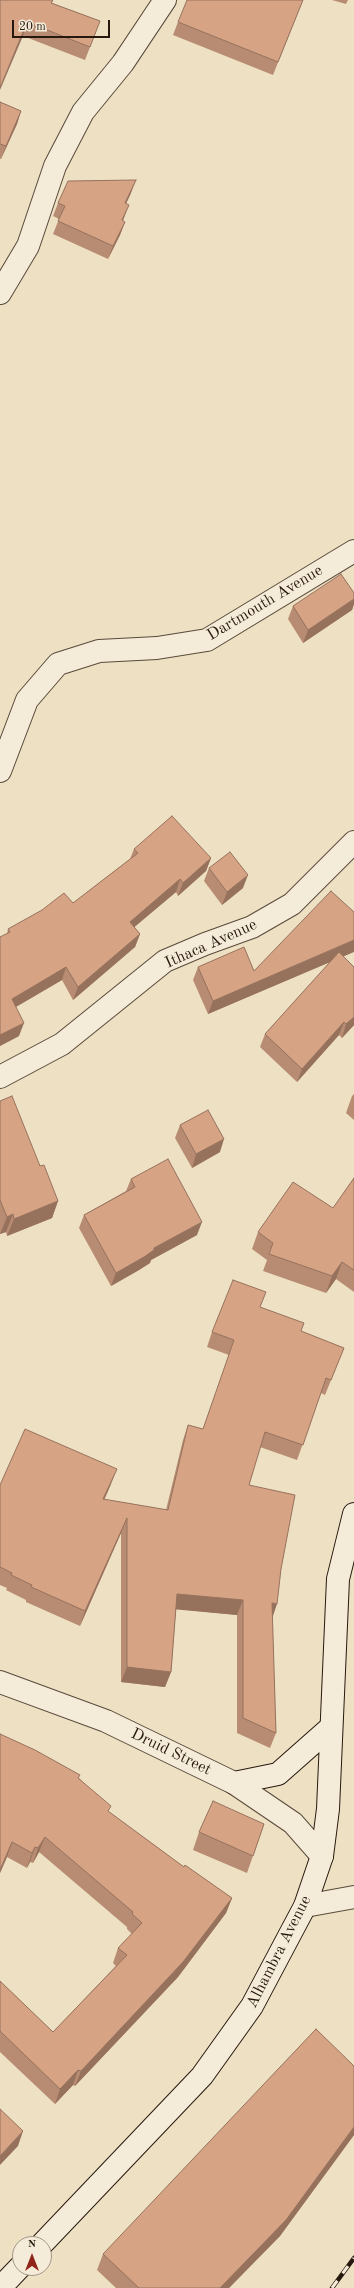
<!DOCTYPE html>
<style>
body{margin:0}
#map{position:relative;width:354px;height:2288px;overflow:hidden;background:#eee0c3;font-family:"Old Standard TT",serif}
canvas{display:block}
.north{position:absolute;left:12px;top:2236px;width:40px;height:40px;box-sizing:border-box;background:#f4ebd8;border:1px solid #a29787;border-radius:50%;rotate:0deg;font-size:11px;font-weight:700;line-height:16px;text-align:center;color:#27180e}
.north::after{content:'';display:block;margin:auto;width:14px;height:18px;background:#8f2418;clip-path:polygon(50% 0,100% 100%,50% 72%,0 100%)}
.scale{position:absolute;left:12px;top:20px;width:98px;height:18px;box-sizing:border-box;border:2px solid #27180e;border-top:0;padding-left:5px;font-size:12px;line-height:14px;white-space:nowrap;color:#27180e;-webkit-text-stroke:3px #f4ebd8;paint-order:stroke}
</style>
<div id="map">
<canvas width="354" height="2288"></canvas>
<div class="north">N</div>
<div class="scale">20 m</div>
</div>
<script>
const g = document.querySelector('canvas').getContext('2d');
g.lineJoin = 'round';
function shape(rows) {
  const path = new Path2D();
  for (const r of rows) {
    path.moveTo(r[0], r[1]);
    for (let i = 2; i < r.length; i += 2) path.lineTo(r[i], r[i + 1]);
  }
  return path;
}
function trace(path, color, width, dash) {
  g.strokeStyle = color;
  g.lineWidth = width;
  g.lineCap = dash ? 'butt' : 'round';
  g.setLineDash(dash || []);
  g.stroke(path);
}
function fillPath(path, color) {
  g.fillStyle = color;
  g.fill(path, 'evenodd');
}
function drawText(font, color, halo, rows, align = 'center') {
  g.font = font + ' "Old Standard TT",serif';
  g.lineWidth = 3;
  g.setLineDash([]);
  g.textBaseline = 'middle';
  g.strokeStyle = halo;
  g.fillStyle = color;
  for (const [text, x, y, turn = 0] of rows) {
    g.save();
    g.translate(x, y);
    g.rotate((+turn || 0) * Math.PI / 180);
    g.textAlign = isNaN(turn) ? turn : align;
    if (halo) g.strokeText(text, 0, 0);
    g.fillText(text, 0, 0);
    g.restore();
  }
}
const street = shape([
 [0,293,28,246,55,166,83,112,123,63,165,0],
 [0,771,27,700,58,664,99,651,157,648,207,640,354,551],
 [0,1077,62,1044,165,961,205,944,252,927,292,904,354,842],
 [0,1682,106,1721,234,1783,293,1823,322,1856],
 [305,1906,354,1897]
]);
const secondary = shape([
 [234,1783,278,1774,330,1728],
 [42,2244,202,2076,252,2006,305,1906,322,1856,328,1809,338,1579,354,1514],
 [0,2288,20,2267]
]);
const rail = shape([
 [332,2288,354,2258]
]);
const wall = shape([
 [0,0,53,0,52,3,100,21,85,60,23,36],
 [303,0,273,75,173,35,178,22],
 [332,0,348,0,346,4],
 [0,102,21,111,17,124,1,159,0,159],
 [131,193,126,204,123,221,125,222,120,235,108,259,53,234,59,219,53,216,58,203],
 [354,593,354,604,352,610,303,643,288,619,293,606],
 [134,849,211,858,206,871,178,896,176,892,134,927,140,934,135,947,73,1000,62,980,16,1007,19,1036,0,1046,0,937,7,934,8,929,73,903,130,859],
 [209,868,243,888,222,905,204,881],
 [343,956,354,967,354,1025,342,1038,339,1035,297,1082,260,1047,265,1034,331,961,208,1014,193,980,198,967,254,971],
 [354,1094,354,1120,346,1113,352,1096],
 [0,1101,40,1166,58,1201,52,1218,7,1236,6,1232,0,1234],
 [180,1125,220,1152,192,1168,175,1138],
 [354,1178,354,1292,336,1279,326,1293,263,1271,267,1260,252,1249,258,1232,333,1208],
 [131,1179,197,1235,151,1260,150,1263,139,1270,111,1286,79,1228,84,1215,126,1191],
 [260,1307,301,1331,344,1348,325,1395,321,1393,297,1460,260,1447,249,1485,272,1618,276,1733,270,1748,237,1733,237,1615,176,1609,171,1672,165,1687,121,1682,121,1533,80,1626,26,1602,26,1600,6,1590,7,1588,0,1585,0,1485,111,1484,104,1500,166,1510,183,1440,188,1425,203,1429,229,1355,207,1347,212,1332],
 [0,1734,79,1778,109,1812,184,1867,232,1898,226,1913,178,1977,75,2086,73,2085,55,2104,0,2052,0,1981,53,2032,116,1966,113,1963,118,1948,132,1934,127,1929,127,1927,39,1852,33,1863,30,1862,27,1868,7,1857,0,1873],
 [264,1824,247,1873,193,1850,199,1832],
 [354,2066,354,2135,280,2236,229,2288,116,2288,97,2270,103,2254]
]);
const shadedWall = shape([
 [27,22,23,36,0,90,0,88],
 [21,111,17,124,1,159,6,146],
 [136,180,131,193,120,216,125,203],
 [129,205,124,218,117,233,122,220],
 [125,222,120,235,108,259,113,246],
 [354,599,354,604,352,610,303,643,308,630],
 [211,858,206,871,178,896,183,883],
 [248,875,243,888,222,905,227,892],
 [180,879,176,892,125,935,130,922],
 [140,934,135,947,73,1000,78,987],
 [354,940,354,952,208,1014,213,1001],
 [66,967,62,980,7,1012,12,999],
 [354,1017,354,1025,342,1038,346,1024],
 [344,1022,339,1035,297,1082,302,1069],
 [24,1023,19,1036,0,1046,0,1035],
 [224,1139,220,1152,192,1168,196,1154],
 [58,1201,52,1218,7,1236,14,1219],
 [13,1214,6,1232,0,1234,7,1217],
 [202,1222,197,1235,151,1260,150,1263,139,1270,111,1286,116,1273,154,1248],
 [342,1262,336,1279,326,1293,332,1276],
 [117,1469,111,1484,98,1514,103,1499],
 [127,1518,121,1533,80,1626,85,1611],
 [177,1594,243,1600,237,1615,172,1609],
 [272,1603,277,1604,272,1619],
 [127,1667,171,1672,165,1687,121,1682],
 [45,1837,39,1852,33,1863,38,1848],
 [12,1842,7,1857,0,1873,0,1870],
 [35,1847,30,1862,27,1868,32,1853],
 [232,1898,226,1913,178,1977,75,2086,81,2071],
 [78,2070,73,2085,55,2104,60,2089],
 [354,2127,354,2135,280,2236,229,2288,220,2288],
 [23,2131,18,2146,0,2165,0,2156]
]);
const building = shape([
 [0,0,53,0,51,3,100,21,90,47,27,22,0,88,0,0],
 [187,0,303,0,278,62,178,22,187,0],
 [0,102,21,111,6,146,0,144,0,102],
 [136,180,125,203,129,205,122,220,125,222,113,246,58,221,65,206,58,203,68,181,136,180],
 [341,574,354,593,354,599,308,630,293,606,341,574],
 [172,816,211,858,183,883,180,879,130,922,140,934,78,987,66,967,12,999,24,1023,0,1035,0,937,10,932,8,929,42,910,64,893,73,903,138,853,134,849,172,816],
 [230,852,248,875,227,892,209,868,230,852],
 [331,891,354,912,354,940,213,1001,198,967,244,947,254,971,331,891],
 [339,952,354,967,354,1017,346,1024,344,1022,302,1069,265,1034,339,952],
 [12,1096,40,1166,44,1165,58,1201,14,1219,13,1214,7,1217,0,1200,0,1101,12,1096],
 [208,1110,224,1139,196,1154,180,1125,208,1110],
 [168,1159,202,1222,154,1248,154,1250,144,1257,116,1273,84,1215,135,1187,131,1179,168,1159],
 [354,1178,354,1270,342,1262,332,1276,269,1254,273,1243,258,1232,293,1182,333,1208,354,1178],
 [233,1280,266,1292,260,1307,304,1323,301,1331,344,1348,331,1380,326,1378,303,1445,265,1432,249,1485,295,1495,281,1569,277,1604,272,1603,276,1733,243,1718,243,1600,177,1594,171,1672,127,1667,127,1518,85,1611,31,1587,32,1585,11,1575,12,1573,0,1567,0,1485,25,1429,117,1469,103,1499,168,1510,188,1425,203,1429,234,1340,212,1332,233,1280],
 [0,1734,35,1750,80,1775,78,1778,111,1806,108,1811,184,1867,185,1865,232,1898,183,1962,81,2071,78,2070,60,2089,0,2031,0,1981,53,2032,127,1955,118,1948,142,1923,132,1914,133,1912,45,1837,38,1848,35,1847,32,1853,12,1842,0,1870,0,1734],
 [213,1801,264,1824,253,1856,199,1832,213,1801],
 [316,2029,354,2066,354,2127,286,2220,220,2288,139,2288,103,2254,316,2029],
 [0,2109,23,2131,0,2156,0,2109]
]);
const streetNames = [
 ["Dartmouth Avenue",265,603,-31],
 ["Ithaca Avenue",211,944,-24],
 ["Druid Street",171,1752,26],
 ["Alhambra Avenue",279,1952,-63]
];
trace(street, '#594a3b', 24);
trace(secondary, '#27180e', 24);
trace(street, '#f4ebd8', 22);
trace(secondary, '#f4ebd8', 22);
trace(rail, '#27180e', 4.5);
trace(rail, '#f4ebd8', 3, [9]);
fillPath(wall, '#b88c72');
fillPath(shadedWall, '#96725d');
fillPath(building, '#d6a385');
trace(building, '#96725d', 1);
drawText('16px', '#27180e', '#f4ebd8', streetNames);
</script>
